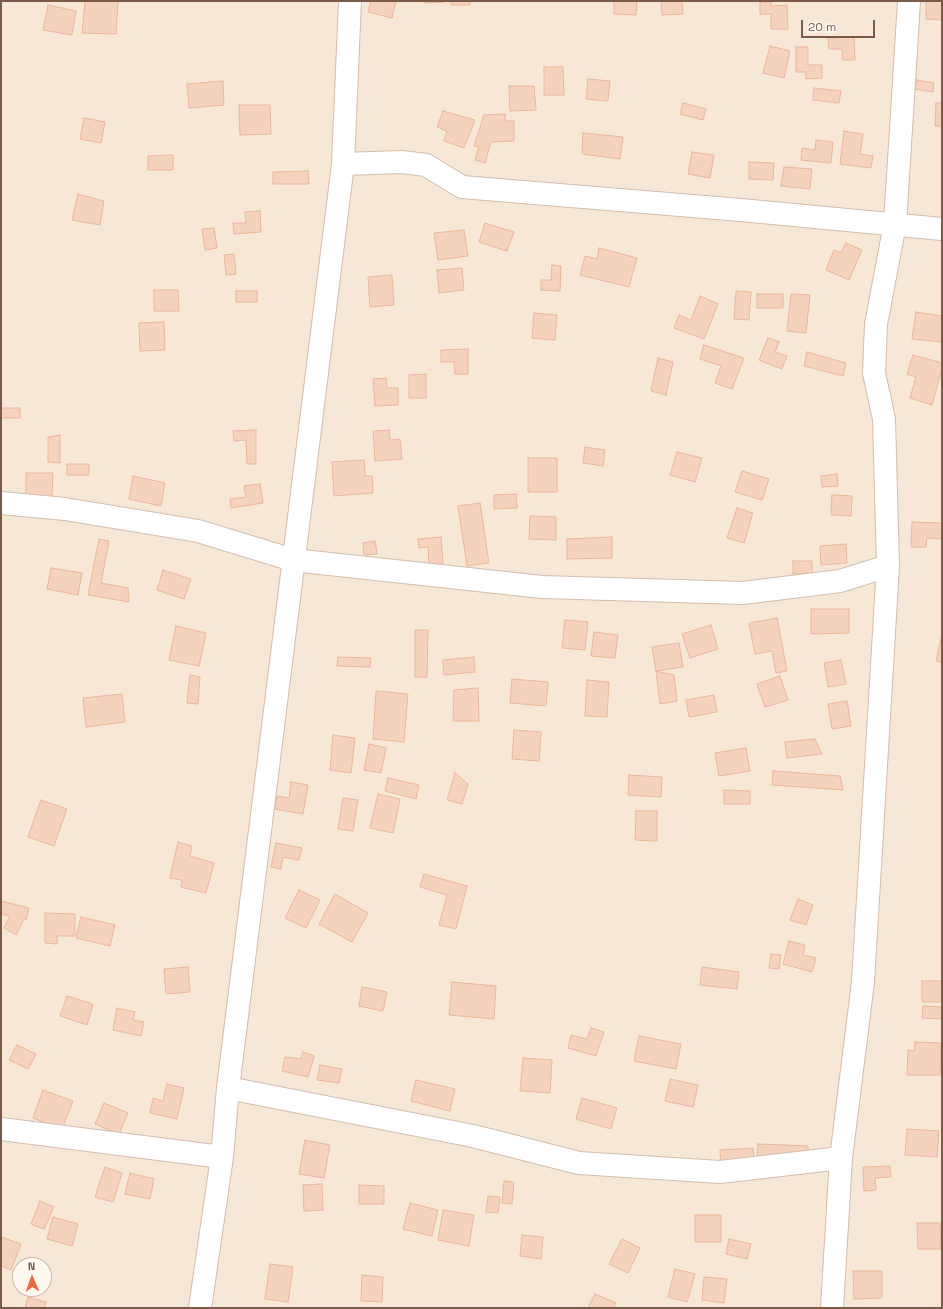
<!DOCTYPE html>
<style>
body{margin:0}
#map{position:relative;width:943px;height:1309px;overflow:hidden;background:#fef5e8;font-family:"Space Grotesk",sans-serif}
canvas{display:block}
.frame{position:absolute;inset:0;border:2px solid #7b5a49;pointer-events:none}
.north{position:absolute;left:12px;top:1257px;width:40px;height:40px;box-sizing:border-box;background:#fff9f0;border:1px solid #cab9ad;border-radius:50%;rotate:358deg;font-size:11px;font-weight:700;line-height:16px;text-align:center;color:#7b5a49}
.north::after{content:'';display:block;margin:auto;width:14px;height:18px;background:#ef6746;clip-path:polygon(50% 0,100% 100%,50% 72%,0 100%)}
.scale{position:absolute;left:801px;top:20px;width:74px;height:18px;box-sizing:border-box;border:2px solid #7b5a49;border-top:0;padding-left:5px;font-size:12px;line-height:14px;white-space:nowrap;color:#7b5a49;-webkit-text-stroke:3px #fff9f0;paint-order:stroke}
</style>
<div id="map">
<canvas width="943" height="1309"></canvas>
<div class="frame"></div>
<div class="north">N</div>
<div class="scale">20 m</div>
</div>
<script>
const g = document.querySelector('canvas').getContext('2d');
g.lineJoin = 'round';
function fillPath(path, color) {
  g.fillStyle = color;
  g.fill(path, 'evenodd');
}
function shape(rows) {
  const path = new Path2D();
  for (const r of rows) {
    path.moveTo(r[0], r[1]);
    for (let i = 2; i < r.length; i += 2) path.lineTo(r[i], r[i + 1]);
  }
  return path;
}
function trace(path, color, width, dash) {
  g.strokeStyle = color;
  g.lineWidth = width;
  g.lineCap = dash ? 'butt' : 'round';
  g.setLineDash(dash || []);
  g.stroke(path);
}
const residential = shape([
 [1,1,942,1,942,1308,1,1308],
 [20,1265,44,1265,44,1289,20,1289]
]);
const building = shape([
 [85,1,118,1,116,34,82,33,85,1],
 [371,1,382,2,396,1,392,18,368,12,371,1],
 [425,1,444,1,444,2,425,3,425,1],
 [451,1,470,1,470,5,451,5,451,1],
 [614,1,637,1,636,15,614,14,614,1],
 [661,1,682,1,683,14,662,15,661,1],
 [926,1,942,1,942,20,926,19,926,1],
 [760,2,771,2,771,6,787,5,788,29,771,29,771,14,760,14,760,2],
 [48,5,76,11,72,35,43,30,48,5],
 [854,37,855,60,843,60,842,49,829,49,828,38,854,37],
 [770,46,790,51,784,78,763,73,770,46],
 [796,47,808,47,808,65,822,65,822,78,806,79,806,72,796,72,796,47],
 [544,67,563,67,564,95,544,95,544,67],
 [588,79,610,81,608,101,586,99,588,79],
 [917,80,934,83,933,92,915,89,917,80],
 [223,81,224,105,189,108,187,84,223,81],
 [509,86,534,86,536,110,510,111,509,86],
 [814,88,841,91,839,103,813,100,814,88],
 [683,103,706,109,703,120,680,114,683,103],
 [936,103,942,103,942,126,935,126,936,103],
 [239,105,270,105,271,134,240,135,239,105],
 [443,111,475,120,464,148,444,141,447,131,437,127,443,111],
 [505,114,505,121,514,121,514,141,491,142,485,163,475,160,479,147,474,146,484,115,505,114],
 [84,118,105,122,101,143,80,139,84,118],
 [844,131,863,134,860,154,873,156,871,168,840,164,844,131],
 [583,133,623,137,620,159,582,154,583,133],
 [816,140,833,142,831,163,801,160,802,148,815,150,816,140],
 [692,152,714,155,710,178,688,174,692,152],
 [173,155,173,170,148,170,148,156,173,155],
 [749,162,774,163,773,180,749,179,749,162],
 [784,167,812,169,810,189,781,186,784,167],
 [308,171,309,184,273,184,273,172,308,171],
 [78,194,104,201,100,225,72,220,78,194],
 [260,211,261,232,234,234,233,223,246,223,245,212,260,211],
 [485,223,514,232,507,251,479,242,485,223],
 [214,228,217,248,205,250,202,229,214,228],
 [464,230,468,256,438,260,434,233,464,230],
 [846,243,862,250,849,280,826,270,834,250,841,253,846,243],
 [599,248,637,258,629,287,580,275,585,256,597,259,599,248],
 [234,254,236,274,226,275,224,255,234,254],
 [552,265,561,266,560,291,541,290,541,280,551,280,552,265],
 [462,268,464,290,439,293,437,270,462,268],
 [392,275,394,305,370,307,368,277,392,275],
 [154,290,178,290,179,311,154,311,154,290],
 [236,291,257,291,257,302,236,302,236,291],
 [736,291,751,292,749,320,734,319,736,291],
 [757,294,783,294,783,308,757,308,757,294],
 [791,294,810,295,806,333,787,331,791,294],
 [700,296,718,304,704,339,674,328,679,315,691,320,700,296],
 [916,312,942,316,942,342,912,339,916,312],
 [534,313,557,315,555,340,532,338,534,313],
 [164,322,165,350,140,351,139,323,164,322],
 [768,338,779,342,775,352,787,356,782,369,759,360,768,338],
 [704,345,744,358,732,389,715,383,721,366,700,359,704,345],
 [468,349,468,374,455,374,454,362,441,362,441,350,468,349],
 [807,352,846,363,843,376,804,366,807,352],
 [913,355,942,363,942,369,932,405,910,398,916,377,907,374,913,355],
 [658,358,673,362,666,395,651,391,658,358],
 [426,374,426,398,409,398,409,375,426,374],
 [386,378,387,388,398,388,398,405,375,406,373,379,386,378],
 [1,408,20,408,20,418,1,418,1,408],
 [256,430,256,464,247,464,246,440,234,441,233,431,256,430],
 [389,430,390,440,400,439,402,459,375,461,373,431,389,430],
 [60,435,60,463,48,462,48,437,60,435],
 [585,447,605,450,603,466,583,463,585,447],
 [677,452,702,458,695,482,670,475,677,452],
 [528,458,557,458,557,492,528,492,528,458],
 [364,460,365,476,372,476,373,493,334,496,332,462,364,460],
 [67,464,89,464,89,475,67,475,67,464],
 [742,471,769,479,762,500,735,492,742,471],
 [26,473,53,473,52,497,26,496,26,473],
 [837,474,838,486,822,487,821,476,837,474],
 [133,476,165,483,161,506,129,499,133,476],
 [260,484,263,503,231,508,230,499,246,497,244,486,260,484],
 [516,494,517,508,494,509,494,495,516,494],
 [832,495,852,496,851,516,831,515,832,495],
 [480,503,489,563,467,566,458,506,480,503],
 [737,508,753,513,744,543,727,538,737,508],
 [530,516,556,517,556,540,529,539,530,516],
 [912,522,942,523,942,539,927,538,926,547,911,547,912,522],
 [441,537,443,563,429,564,428,547,419,548,418,539,441,537],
 [612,537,612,558,567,559,567,539,612,537],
 [99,539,109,541,101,583,128,588,129,602,88,595,99,539],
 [375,541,377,554,364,555,363,543,375,541],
 [846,544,847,563,821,565,820,546,846,544],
 [793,561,812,561,812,574,793,574,793,561],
 [51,568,82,573,78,595,47,589,51,568],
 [163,570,191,579,184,599,157,590,163,570],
 [811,609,849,609,849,633,811,634,811,609],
 [777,618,787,671,776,673,772,651,755,654,749,623,777,618],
 [565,620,588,622,585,650,562,648,565,620],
 [711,625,718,649,690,658,682,634,711,625],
 [176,626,206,633,199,666,169,660,176,626],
 [415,630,428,630,427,677,415,677,415,630],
 [594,632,618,635,615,658,591,656,594,632],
 [942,634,942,662,936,661,942,634],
 [679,643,683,667,656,671,652,647,679,643],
 [338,657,371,658,370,667,337,666,338,657],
 [474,657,475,672,444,675,443,660,474,657],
 [841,660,846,684,828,687,824,663,841,660],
 [656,671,674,675,677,701,660,704,656,671],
 [190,675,200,677,198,704,187,703,190,675],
 [780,676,788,700,765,707,757,684,780,676],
 [512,679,548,682,546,706,510,703,512,679],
 [587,680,609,682,607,717,585,716,587,680],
 [478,688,479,721,453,721,454,690,478,688],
 [376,691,408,694,404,742,373,739,376,691],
 [122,694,125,722,86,727,83,698,122,694],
 [714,695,717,712,689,717,686,700,714,695],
 [847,701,851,726,832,729,828,704,847,701],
 [514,730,541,732,539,761,512,759,514,730],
 [333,735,355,738,351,773,330,770,333,735],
 [815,739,822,754,787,758,785,742,815,739],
 [369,744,386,748,381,773,364,770,369,744],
 [746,748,750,771,719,776,715,753,746,748],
 [773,771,840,776,843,790,772,785,773,771],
 [455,773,468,784,462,804,447,800,455,773],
 [629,775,662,777,661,797,628,795,629,775],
 [388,778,419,785,416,799,385,791,388,778],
 [291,782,308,785,303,814,275,809,277,796,289,798,291,782],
 [724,790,750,791,750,804,724,804,724,790],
 [378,794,400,799,393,833,370,828,378,794],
 [343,798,358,800,353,831,338,829,343,798],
 [41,800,67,809,54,846,28,837,41,800],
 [636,811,657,811,657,841,635,840,636,811],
 [178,842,192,846,190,856,214,863,206,893,181,887,182,880,170,878,178,842],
 [276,843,302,848,299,860,283,857,281,869,271,867,276,843],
 [424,874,467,886,456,929,439,925,447,895,420,887,424,874],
 [299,890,320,900,306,928,285,918,299,890],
 [335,894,368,913,352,942,319,924,335,894],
 [798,899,813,905,806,925,790,920,798,899],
 [1,901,29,908,26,920,24,919,16,935,4,928,10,916,1,914,1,901],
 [45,913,75,914,75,936,57,936,57,944,45,943,45,913],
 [81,917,115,925,110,946,76,938,81,917],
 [789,941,805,945,803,955,816,958,812,972,783,964,789,941],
 [771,954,781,955,779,969,769,968,771,954],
 [188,967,190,992,166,994,164,969,188,967],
 [702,967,739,972,737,989,700,985,702,967],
 [922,981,942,981,942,1002,922,1002,922,981],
 [452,982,496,986,494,1019,449,1015,452,982],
 [362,987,387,992,383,1011,359,1006,362,987],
 [67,996,93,1004,87,1025,60,1016,67,996],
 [923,1006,942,1007,942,1019,922,1018,923,1006],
 [117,1008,135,1012,133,1020,144,1022,141,1036,113,1030,117,1008],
 [591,1028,604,1032,596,1056,568,1048,571,1035,587,1039,591,1028],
 [639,1036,681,1044,676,1069,634,1061,639,1036],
 [915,1042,941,1043,940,1075,907,1075,908,1050,914,1051,915,1042],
 [17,1045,36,1054,28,1069,9,1060,17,1045],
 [303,1052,314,1056,308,1077,282,1071,285,1057,301,1059,303,1052],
 [523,1058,552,1060,550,1093,520,1091,523,1058],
 [320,1065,342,1069,339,1083,317,1080,320,1065],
 [670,1079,698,1085,693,1107,665,1101,670,1079],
 [416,1080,455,1089,450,1111,411,1101,416,1080],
 [167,1084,184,1088,177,1119,150,1113,153,1098,163,1101,167,1084],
 [43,1090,73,1101,62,1129,33,1118,43,1090],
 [582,1098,617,1108,611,1129,576,1119,582,1098],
 [104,1103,128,1113,119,1134,95,1124,104,1103],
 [907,1129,939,1131,937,1157,905,1155,907,1129],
 [305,1140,330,1145,324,1178,299,1174,305,1140],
 [758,1144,808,1146,808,1160,757,1159,758,1144],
 [753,1148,755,1170,721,1172,720,1150,753,1148],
 [890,1166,891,1177,875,1178,876,1190,864,1191,863,1167,890,1166],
 [105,1167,122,1173,113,1202,95,1197,105,1167],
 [130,1173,154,1179,150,1199,125,1194,130,1173],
 [504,1181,514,1182,512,1204,502,1203,504,1181],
 [322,1184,323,1210,304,1211,303,1185,322,1184],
 [359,1185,384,1186,384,1204,359,1204,359,1185],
 [488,1196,500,1197,498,1213,486,1212,488,1196],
 [40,1201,54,1207,44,1229,31,1224,40,1201],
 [410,1203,438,1210,432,1236,403,1229,410,1203],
 [443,1210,474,1215,469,1246,438,1240,443,1210],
 [695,1215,721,1215,721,1242,695,1242,695,1215],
 [53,1217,78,1224,72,1246,47,1239,53,1217],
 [917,1223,940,1223,941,1249,918,1249,917,1223],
 [522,1235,543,1237,541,1259,520,1256,522,1235],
 [1,1237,21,1244,11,1270,1,1266,1,1237],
 [622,1239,640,1248,628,1273,609,1264,622,1239],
 [729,1239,751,1244,747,1259,726,1254,729,1239],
 [270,1264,293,1267,288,1302,265,1299,270,1264],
 [675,1269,695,1274,687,1302,668,1297,675,1269],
 [853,1271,882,1271,882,1298,854,1299,853,1271],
 [362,1275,383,1277,382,1302,361,1301,362,1275],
 [704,1277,727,1279,724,1303,702,1300,704,1277],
 [595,1294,616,1303,613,1308,588,1308,595,1294],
 [28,1297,46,1302,44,1308,25,1308,28,1297]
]);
const minor = shape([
 [343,164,402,162,426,165,462,187,741,210,942,229],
 [1,503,65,509,198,531,293,560,542,587,743,593,840,581,888,566],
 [228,1088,473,1136,579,1163,720,1172,841,1158],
 [1,1129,222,1157],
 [200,1308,222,1157,228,1088,343,164,350,1],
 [832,1308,841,1158,863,982,888,566,884,419,874,373,876,324,895,224,909,1]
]);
fillPath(residential, '#f6e7d6');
fillPath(building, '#f5d2be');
trace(building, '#e9b89d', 1);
trace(minor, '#d4beaf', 24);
trace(minor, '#fff', 22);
</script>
